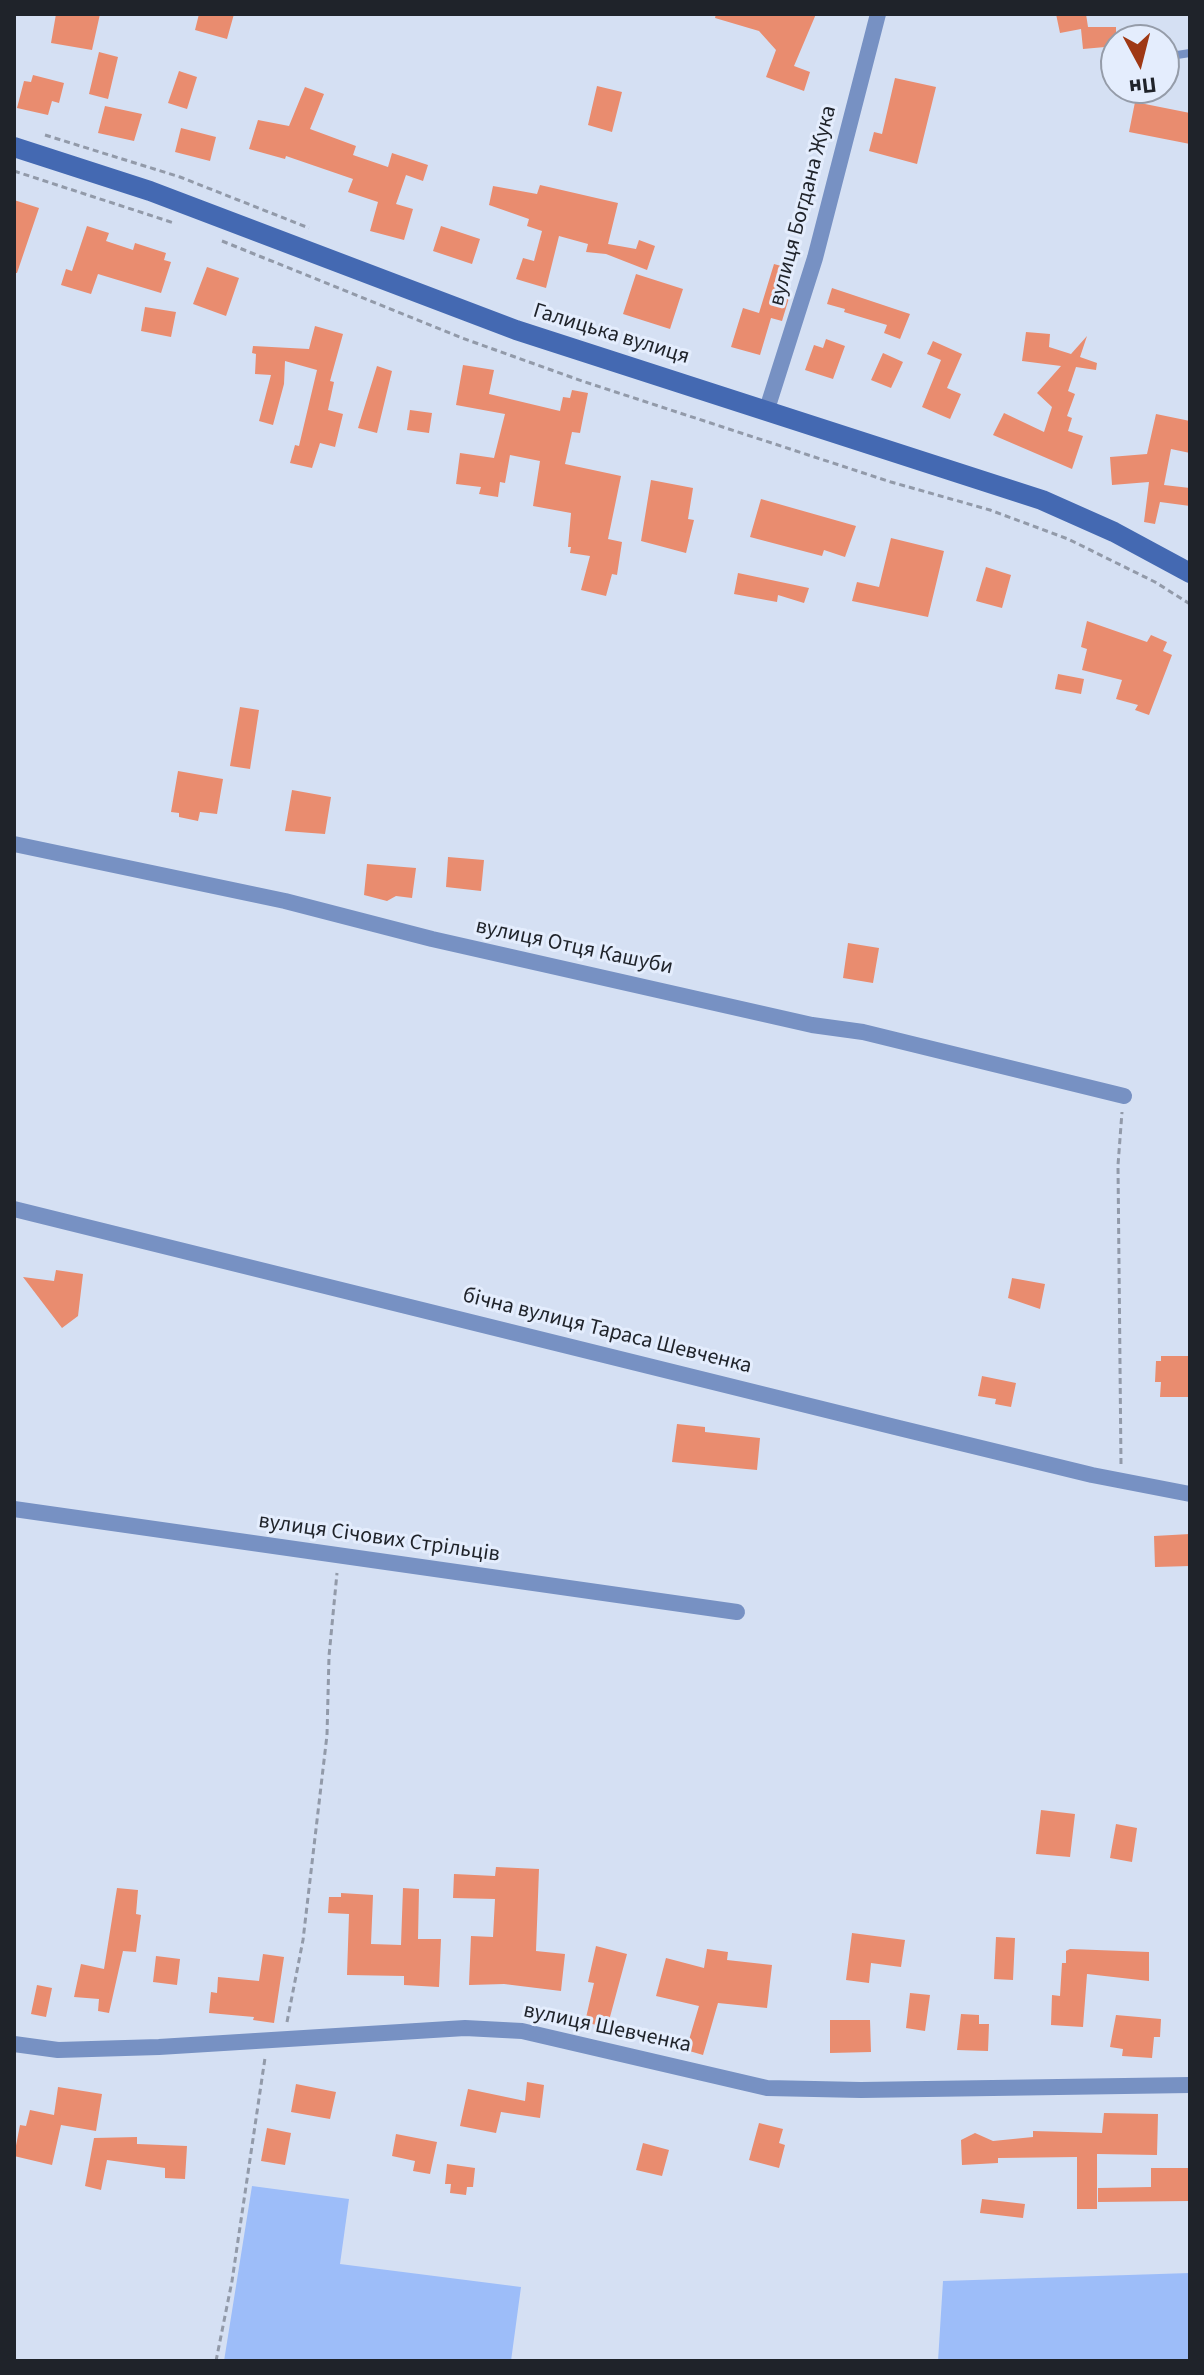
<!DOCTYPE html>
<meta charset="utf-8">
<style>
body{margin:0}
#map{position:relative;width:1204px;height:2375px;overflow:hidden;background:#d5e0f3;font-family:"Source Sans 3",sans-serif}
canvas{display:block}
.frame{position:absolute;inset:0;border:16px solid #1f232a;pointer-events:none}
.north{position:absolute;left:1100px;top:24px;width:80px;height:80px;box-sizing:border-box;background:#e4edfd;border:2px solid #959ca9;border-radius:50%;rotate:173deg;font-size:22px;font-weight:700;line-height:32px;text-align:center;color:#1f232a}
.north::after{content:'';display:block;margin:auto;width:28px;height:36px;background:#9f3814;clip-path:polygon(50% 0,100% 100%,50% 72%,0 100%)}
</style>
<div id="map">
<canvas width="1204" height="2375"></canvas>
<div class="frame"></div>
<div class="north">Пн</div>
</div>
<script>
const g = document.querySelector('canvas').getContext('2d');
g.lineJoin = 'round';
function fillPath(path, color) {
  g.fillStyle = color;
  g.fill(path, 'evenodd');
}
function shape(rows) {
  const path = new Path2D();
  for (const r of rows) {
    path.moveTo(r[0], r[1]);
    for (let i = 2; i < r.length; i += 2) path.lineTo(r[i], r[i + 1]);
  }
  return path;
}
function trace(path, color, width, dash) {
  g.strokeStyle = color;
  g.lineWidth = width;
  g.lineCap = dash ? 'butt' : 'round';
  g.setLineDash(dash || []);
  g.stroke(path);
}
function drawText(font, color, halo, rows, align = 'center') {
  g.font = font + ' "Source Sans 3",sans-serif';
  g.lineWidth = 6;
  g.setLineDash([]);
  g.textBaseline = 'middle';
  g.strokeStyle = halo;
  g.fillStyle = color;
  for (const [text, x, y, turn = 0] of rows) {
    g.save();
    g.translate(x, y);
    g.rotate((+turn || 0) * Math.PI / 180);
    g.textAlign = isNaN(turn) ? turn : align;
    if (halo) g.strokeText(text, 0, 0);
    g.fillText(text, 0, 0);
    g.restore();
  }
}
const green = shape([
 [252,2186,349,2199,340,2264,521,2287,511,2361,224,2361],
 [1190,2273,1190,2361,938,2361,943,2281]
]);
const building = shape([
 [56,14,100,14,92,50,51,43],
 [199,14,234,14,227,39,195,30],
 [716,14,816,14,794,66,810,72,804,91,766,77,776,50,759,31,715,18],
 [1056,14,1086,14,1088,27,1116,27,1116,46,1083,49,1081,29,1060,33],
 [99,52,118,57,108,99,89,94],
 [179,71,197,77,187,109,168,103],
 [33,75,64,83,59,103,52,101,48,115,17,108,24,81,31,82],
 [895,78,936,87,917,164,869,151,874,132,882,134],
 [597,86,622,92,612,132,588,125],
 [305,87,324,94,310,129,356,146,353,155,388,167,392,153,428,165,423,181,406,175,396,204,413,209,404,240,370,231,378,202,348,192,353,179,286,156,285,159,249,149,258,120,289,126],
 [1135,102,1190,113,1190,144,1129,132],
 [105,106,142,114,134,141,98,133],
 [181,128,216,137,210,161,175,152],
 [540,185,618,203,608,244,636,249,639,240,655,246,647,270,606,254,586,252,588,244,559,236,546,288,516,279,523,258,534,261,542,231,527,226,529,219,489,205,493,186,537,194],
 [14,200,39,208,17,273,14,273],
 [87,226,109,233,106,241,133,250,135,243,166,253,164,260,171,262,161,293,98,274,91,294,61,285,66,269,72,271],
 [441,226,480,239,472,264,433,251],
 [774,264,792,269,784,296,789,298,782,321,771,318,760,355,731,347,743,308,759,313],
 [207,267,239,278,226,316,193,304],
 [636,274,683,289,670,329,623,314],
 [832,288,910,314,900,339,884,333,887,325,844,312,845,309,827,304],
 [145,307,176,312,171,337,141,331],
 [315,326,343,334,330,381,334,382,328,410,343,414,335,447,320,443,312,468,290,463,295,445,299,446,317,370,285,361,284,384,273,425,259,421,271,375,255,374,256,354,252,353,253,346,309,349],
 [1026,332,1050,334,1049,347,1071,354,1087,336,1080,357,1097,363,1096,370,1076,367,1068,391,1075,394,1067,416,1072,418,1068,431,1083,436,1072,469,993,435,1004,413,1044,432,1052,407,1037,393,1061,366,1022,361],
 [826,339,845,346,833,379,805,370,814,345,823,348],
 [933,341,962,354,947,388,961,394,950,419,922,407,941,360,927,354],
 [883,353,903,362,891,388,871,380],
 [463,365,494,370,489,394,560,411,563,397,570,398,572,390,588,393,580,433,572,432,565,464,621,476,608,539,622,542,617,575,612,574,606,596,581,590,590,556,570,553,571,547,568,547,571,513,533,506,540,461,510,455,505,483,500,482,498,497,479,494,481,487,456,484,460,453,494,458,505,414,456,405],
 [377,366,392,371,377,433,358,428],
 [410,410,432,413,429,433,407,430],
 [1156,414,1190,421,1190,453,1171,449,1164,485,1190,488,1190,506,1160,502,1155,524,1144,522,1149,482,1112,485,1110,457,1147,454],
 [651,480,693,488,688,519,694,520,686,553,641,541],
 [761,499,856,526,845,557,824,550,822,556,750,537],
 [891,538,944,551,928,617,852,601,857,582,879,587],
 [986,567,1011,575,1002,608,976,601],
 [738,573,809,588,804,603,778,595,777,602,734,594],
 [1087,621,1147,642,1151,635,1167,642,1163,651,1172,655,1149,715,1135,710,1138,705,1116,699,1122,680,1082,670,1087,649,1081,647],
 [1058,674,1084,679,1081,694,1055,689],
 [240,707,259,710,250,769,230,766],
 [178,771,223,779,217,814,200,812,198,821,179,817,179,813,171,812],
 [292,790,331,797,325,834,285,831],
 [448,857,484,860,481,891,446,887],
 [367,864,416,868,412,898,396,896,387,901,364,895],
 [848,943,879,948,873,983,843,978],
 [56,1270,83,1274,78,1316,62,1328,23,1277,54,1281],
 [1012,1278,1045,1284,1040,1309,1008,1298],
 [1161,1356,1190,1356,1190,1397,1160,1397,1161,1382,1155,1382,1156,1361,1161,1361],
 [982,1376,1016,1383,1011,1407,995,1404,996,1399,978,1396],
 [677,1424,705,1427,705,1432,760,1438,757,1470,672,1462],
 [1190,1534,1190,1566,1155,1567,1154,1536],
 [1041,1810,1075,1814,1070,1857,1036,1854],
 [1116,1824,1137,1828,1132,1862,1110,1858],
 [496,1867,539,1869,536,1951,565,1954,561,1991,504,1984,469,1985,471,1936,493,1937,495,1899,453,1898,454,1874,495,1876],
 [117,1888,138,1890,136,1914,141,1915,136,1952,123,1951,109,2013,98,2011,99,1999,74,1997,81,1964,104,1969],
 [403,1888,419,1889,418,1939,441,1939,439,1987,404,1985,404,1976,347,1975,349,1914,328,1913,329,1897,341,1897,341,1893,373,1895,371,1944,401,1945],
 [852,1933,905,1940,901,1967,871,1963,869,1983,846,1980],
 [996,1937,1015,1938,1013,1980,994,1979],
 [596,1946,627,1954,607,2028,585,2022,594,1983,588,1982],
 [707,1949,728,1952,727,1960,772,1965,767,2008,718,2003,703,2055,686,2050,699,2006,656,1996,666,1958,704,1968],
 [1070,1949,1149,1952,1149,1981,1087,1974,1083,2027,1051,2025,1052,1995,1060,1996,1062,1963,1066,1963,1066,1951],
 [263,1954,284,1957,274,2023,253,2020,254,2017,209,2013,211,1992,217,1993,218,1977,259,1981],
 [156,1956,180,1959,177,1985,153,1982],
 [37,1985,52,1988,46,2017,31,2014],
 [910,1993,930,1995,925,2031,906,2028],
 [961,2014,979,2015,979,2024,989,2024,988,2051,957,2050],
 [1116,2015,1161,2019,1160,2037,1154,2037,1152,2058,1122,2056,1123,2049,1110,2047],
 [830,2020,870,2020,871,2052,830,2053],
 [527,2082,544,2085,540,2118,501,2112,496,2133,460,2126,468,2089,525,2101],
 [296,2084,336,2092,330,2119,291,2112],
 [58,2087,102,2094,96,2131,61,2125,52,2165,14,2156,20,2125,26,2126,30,2110,54,2115],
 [1104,2113,1158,2114,1157,2155,1097,2154,1097,2209,1077,2209,1077,2157,998,2158,998,2163,962,2165,961,2140,975,2133,993,2141,1033,2137,1033,2131,1102,2133],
 [759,2123,783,2129,779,2143,785,2145,779,2168,749,2160],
 [267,2128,291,2133,285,2165,261,2161],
 [396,2134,437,2142,430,2174,413,2171,415,2161,392,2156],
 [137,2137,137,2144,187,2146,185,2179,165,2178,165,2168,107,2160,101,2190,85,2186,94,2138],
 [643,2143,669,2150,662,2176,636,2170],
 [447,2164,475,2168,473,2187,467,2187,466,2195,450,2193,451,2184,445,2184],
 [1151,2168,1190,2168,1190,2201,1098,2202,1098,2188,1151,2187],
 [982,2199,1025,2204,1023,2218,980,2213]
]);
const path = shape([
 [45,135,180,177,309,228],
 [14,171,174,223],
 [222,241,462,338,582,381,891,482,990,510,1068,539,1155,582,1190,604],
 [1121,1464,1118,1165,1122,1112],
 [287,2022,303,1940,327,1735,329,1656,337,1573],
 [216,2361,232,2281,265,2058]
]);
const lane = shape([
 [1164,57,1190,53],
 [1107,65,1116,64]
]);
const street = shape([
 [767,409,815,258,878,14],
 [14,844,285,901,432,939,812,1025,863,1032,1124,1096],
 [14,1209,899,1428,1092,1475,1190,1494],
 [14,1509,737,1612],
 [14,2044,58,2050,159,2047,465,2028,522,2031,767,2088,861,2090,1190,2085]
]);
const secondary = shape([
 [14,147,150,191,516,330,1042,500,1114,532,1190,573]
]);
const streetNames = [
 ["вулиця Богдана Жука",804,206,-75],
 ["Галицька вулиця",611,335,17],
 ["вулиця Отця Кашуби",574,948,12],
 ["бічна вулиця Тараса Шевченка",607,1332,14],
 ["вулиця Січових Стрільців",379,1539,8],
 ["вулиця Шевченка",607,2029,12]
];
fillPath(green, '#9dbdf9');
fillPath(building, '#e98c6f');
trace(path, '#929aa9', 3, [6, 4]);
trace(lane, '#7791c3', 8);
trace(street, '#7791c3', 16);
trace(secondary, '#4469b2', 20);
drawText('22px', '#1f232a', '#e4edfd', streetNames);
</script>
